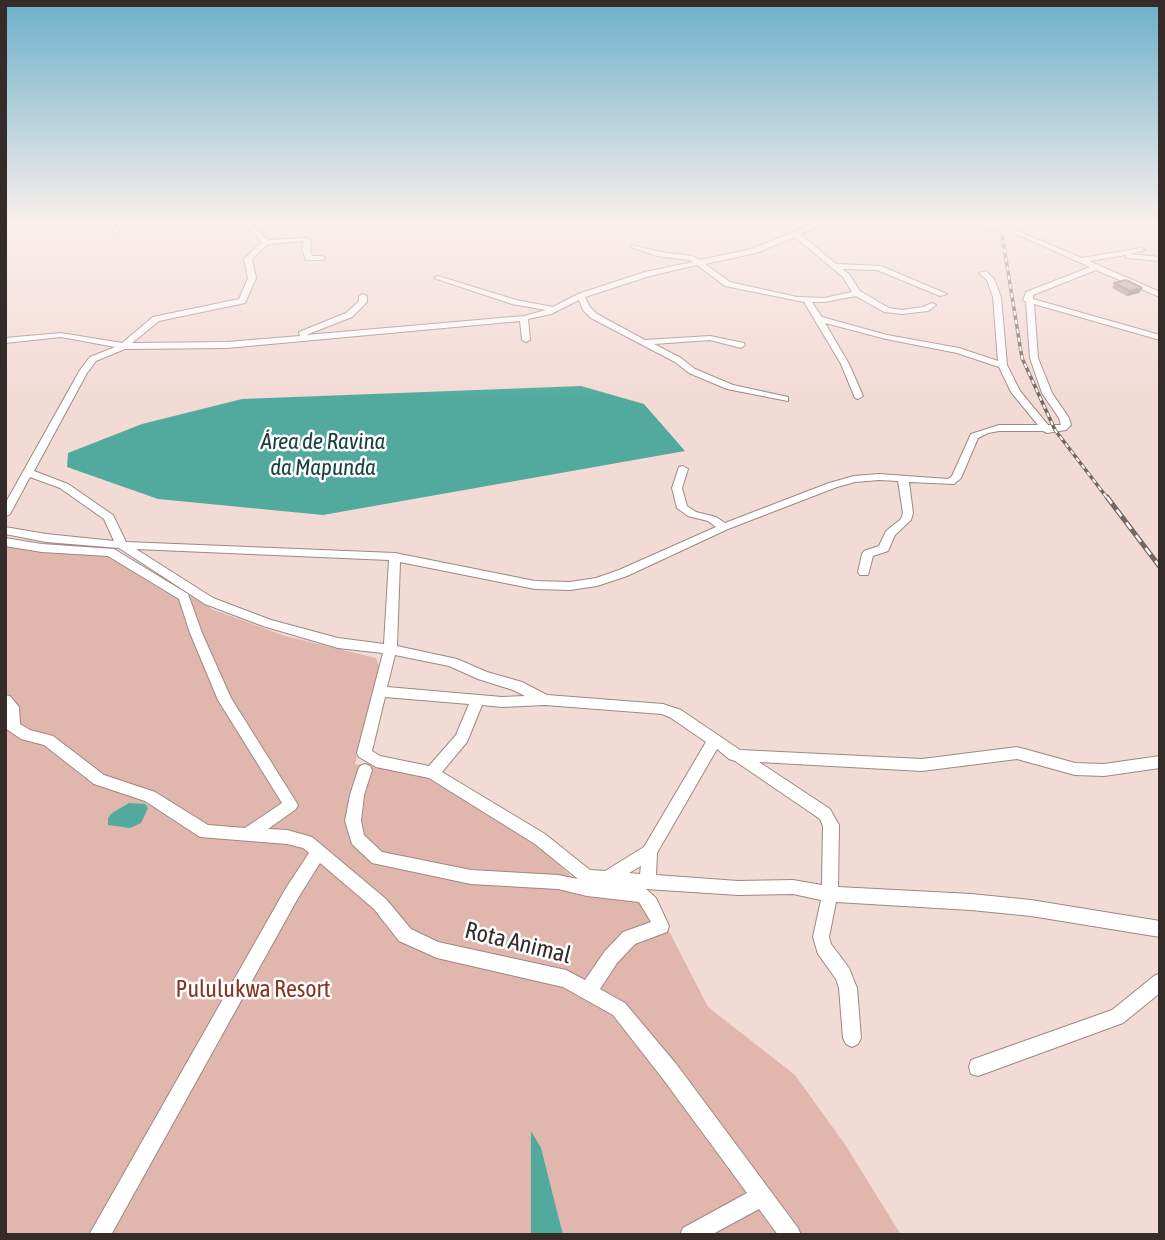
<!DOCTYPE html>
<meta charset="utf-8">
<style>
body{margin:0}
#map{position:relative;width:1165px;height:1240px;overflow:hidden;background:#f3dbd5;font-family:"Asap Condensed",sans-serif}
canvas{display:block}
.frame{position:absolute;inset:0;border:7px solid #352c2a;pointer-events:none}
</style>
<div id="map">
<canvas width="1165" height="1240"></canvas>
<div class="frame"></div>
</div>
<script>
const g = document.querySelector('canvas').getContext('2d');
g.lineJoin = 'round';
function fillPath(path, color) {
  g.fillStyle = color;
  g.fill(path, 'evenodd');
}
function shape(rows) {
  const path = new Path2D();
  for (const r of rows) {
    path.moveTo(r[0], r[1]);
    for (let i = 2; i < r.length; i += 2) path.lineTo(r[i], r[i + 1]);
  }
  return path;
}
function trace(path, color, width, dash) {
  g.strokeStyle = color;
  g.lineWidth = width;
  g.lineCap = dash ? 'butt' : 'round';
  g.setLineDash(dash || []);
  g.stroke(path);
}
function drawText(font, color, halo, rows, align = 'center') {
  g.font = font + ' "Asap Condensed",sans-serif';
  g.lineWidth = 5;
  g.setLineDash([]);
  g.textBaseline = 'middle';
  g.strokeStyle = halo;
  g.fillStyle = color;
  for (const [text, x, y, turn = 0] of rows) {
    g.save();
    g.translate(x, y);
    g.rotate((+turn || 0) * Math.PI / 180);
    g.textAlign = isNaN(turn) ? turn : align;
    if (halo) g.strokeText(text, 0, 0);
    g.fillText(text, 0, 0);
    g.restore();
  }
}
const green = shape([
 [5,538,55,547,115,551,214,610,285,636,376,658,380,668,355,764,393,769,427,778,458,794,546,852,581,886,650,894,708,1007,795,1075,846,1146,901,1235,5,1235]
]);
const water = shape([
 [581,386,644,404,685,451,323,515,158,499,67,467,68,453,142,424,242,399],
 [129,803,145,804,148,808,141,823,130,828,108,825,108,818,112,813],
 [531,1131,541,1148,563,1235,531,1235]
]);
const minor = shape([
 [121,222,128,222,117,233,113,233,113,231,121,222],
 [242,222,249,222,268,240,307,238,311,241,310,249,312,256,322,256,326,258,322,260,306,260,302,249,304,241,268,244,252,259,256,278,245,303,159,321,132,343,227,342,300,336,299,332,346,313,359,301,359,296,363,294,367,296,367,302,352,317,306,335,524,316,546,310,512,304,434,278,438,276,516,300,553,307,578,294,645,272,693,262,690,260,657,256,631,247,631,245,661,252,692,256,700,260,751,249,819,222,828,222,800,234,836,264,881,266,947,294,940,296,877,270,842,269,849,274,860,291,889,308,902,310,923,307,932,303,936,305,928,311,902,314,884,312,856,296,824,302,812,302,822,317,887,335,959,348,998,361,993,297,987,280,979,273,986,271,994,279,1001,297,1007,365,1020,391,1048,425,1061,425,1059,418,1042,393,1030,358,1026,302,1023,300,1026,292,1090,267,1008,230,1013,229,1082,258,1141,248,1145,250,1143,251,1130,254,1160,257,1160,261,1129,258,1126,258,1126,255,1089,261,1160,292,1160,297,1096,270,1033,295,1033,299,1160,335,1160,340,1034,304,1038,358,1052,393,1069,418,1071,425,1066,430,1047,433,1043,431,999,431,988,433,978,438,961,478,954,484,909,482,913,513,911,520,895,535,888,551,873,556,868,575,860,575,858,572,862,554,864,551,879,546,886,531,901,519,903,513,898,481,879,480,855,482,837,487,728,529,627,576,597,586,570,590,535,589,400,562,397,646,457,659,487,672,522,682,547,695,663,704,681,710,740,750,922,759,1017,747,1075,763,1104,764,1160,756,1160,768,1104,776,1075,775,1017,759,922,771,759,762,830,809,839,825,838,887,971,894,1031,900,1160,921,1160,937,1031,916,971,910,836,902,829,937,831,944,849,968,857,988,861,1038,858,1044,852,1047,846,1044,843,1038,839,988,836,979,818,954,813,937,821,900,793,894,738,895,646,889,656,898,669,926,667,932,635,944,617,963,600,989,625,1003,677,1065,798,1228,801,1235,778,1235,759,1209,711,1235,680,1235,683,1228,747,1193,663,1079,613,1015,563,987,437,958,399,941,374,909,320,863,298,898,111,1235,89,1235,286,888,309,853,303,848,287,844,200,837,145,801,94,784,44,745,21,739,5,728,5,695,10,696,19,707,20,724,30,730,53,736,104,775,155,792,208,825,245,828,282,803,218,700,190,633,179,599,108,556,42,552,5,546,5,538,42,544,114,549,188,594,202,633,231,698,298,805,296,809,268,829,287,830,312,837,386,899,411,929,438,942,566,970,585,980,605,951,623,932,651,922,639,902,587,896,558,889,471,884,372,863,352,844,345,821,350,795,358,770,360,766,365,764,370,766,372,770,364,795,361,821,364,835,382,852,471,870,558,875,578,879,535,844,429,778,376,767,359,757,357,753,383,653,338,648,263,626,205,604,119,548,46,542,5,534,5,527,46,534,114,541,104,519,60,488,30,477,10,514,5,517,5,504,80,370,90,357,115,347,61,337,5,343,5,338,61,333,122,343,153,317,239,299,248,278,244,259,262,242,242,222],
 [795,237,843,277,852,292,824,298,797,297,730,282,705,264,756,253,795,237],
 [697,265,725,286,804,302,841,364,855,398,858,399,863,396,849,364,825,323,886,339,957,353,999,367,1011,392,1038,425,999,425,971,434,952,476,948,479,879,474,854,476,829,483,725,523,716,517,696,512,687,506,682,488,688,469,683,466,679,467,672,488,677,508,688,516,708,521,716,527,619,570,596,578,570,582,535,581,395,553,126,542,113,515,68,484,34,471,87,373,96,361,125,349,227,348,520,321,522,340,526,342,530,340,528,319,551,314,579,300,583,310,591,318,675,362,689,373,727,389,788,401,788,397,733,385,695,369,681,358,654,344,710,340,741,348,745,345,744,343,710,336,645,340,597,314,590,307,585,297,650,276,697,265],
 [136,549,389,560,384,644,338,638,271,620,213,598,136,549],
 [395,655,449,666,478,679,513,690,525,696,502,697,387,687,395,655],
 [385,697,469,704,456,735,429,766,380,756,372,751,385,697],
 [482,705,502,707,545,705,662,714,671,718,706,742,644,847,605,871,590,870,545,834,442,772,467,742,482,705],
 [717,749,729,759,735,761,820,819,823,826,822,885,793,880,738,881,656,875,657,853,717,749],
 [641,866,640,874,629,873,641,866],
 [974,222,988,222,991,224,988,226,974,222],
 [1160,973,1160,993,1123,1023,978,1076,971,1074,969,1067,971,1060,1112,1010,1154,976,1160,973]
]);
const railFar1 = shape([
 [1000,222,1022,358,1055,430,1108,499]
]);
const rail = shape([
 [1107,497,1160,567]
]);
const minorBridge = shape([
 [988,224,1011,230]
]);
const wall = shape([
 [1114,283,1139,293,1127,296,1112,288]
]);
const shadedWall = shape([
 [1142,288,1139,293,1127,296,1130,291]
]);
const building = shape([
 [1126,280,1142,288,1130,291,1114,283,1126,280]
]);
const waterNames = [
 ["Área de Ravina",323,442],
 ["da Mapunda",323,468]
];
const nearStreetnames = [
 ["Rota Animal",518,943,14]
];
const nearParknames = [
 ["Pululukwa Resort",253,989]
];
fillPath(green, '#e1b6ac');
fillPath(water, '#52aa9e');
trace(minor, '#9e8883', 2);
fillPath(minor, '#fff');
trace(railFar1, '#746663', 3.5);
trace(rail, '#746663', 5);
trace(railFar1, '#fff', 2, [4.5]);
trace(rail, '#fff', 2.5, [8]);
trace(minorBridge, '#9e8883', 9, []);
trace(minorBridge, '#fff', 8);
fillPath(wall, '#a18d88');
fillPath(shadedWall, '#83736f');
fillPath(building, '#bba49e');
trace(building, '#83736f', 2);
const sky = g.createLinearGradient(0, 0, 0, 396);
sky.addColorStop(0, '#6cb0ca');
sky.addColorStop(0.56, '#faefec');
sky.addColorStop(1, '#faefec00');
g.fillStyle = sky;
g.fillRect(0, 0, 1165, 396);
drawText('italic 23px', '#19413c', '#fff', waterNames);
drawText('24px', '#352c2a', '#fff', nearStreetnames);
drawText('24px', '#853421', '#fff', nearParknames);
</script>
